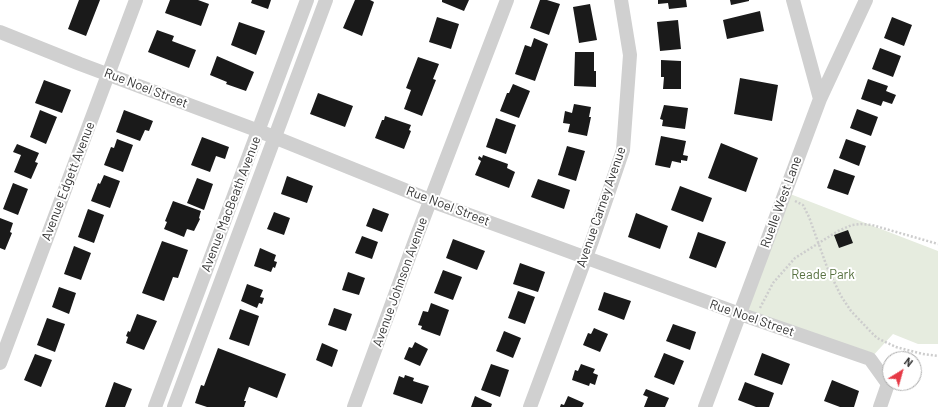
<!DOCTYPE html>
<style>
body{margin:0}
#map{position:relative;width:938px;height:407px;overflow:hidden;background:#fff;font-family:Barlow,sans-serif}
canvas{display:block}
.north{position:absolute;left:882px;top:351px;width:40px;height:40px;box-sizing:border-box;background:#fff;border:1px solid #adadad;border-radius:50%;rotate:37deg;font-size:11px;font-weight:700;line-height:16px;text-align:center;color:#333}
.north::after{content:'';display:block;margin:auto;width:14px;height:18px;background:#e63946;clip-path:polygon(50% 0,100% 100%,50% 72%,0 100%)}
</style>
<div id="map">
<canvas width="938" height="407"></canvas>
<div class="north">N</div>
</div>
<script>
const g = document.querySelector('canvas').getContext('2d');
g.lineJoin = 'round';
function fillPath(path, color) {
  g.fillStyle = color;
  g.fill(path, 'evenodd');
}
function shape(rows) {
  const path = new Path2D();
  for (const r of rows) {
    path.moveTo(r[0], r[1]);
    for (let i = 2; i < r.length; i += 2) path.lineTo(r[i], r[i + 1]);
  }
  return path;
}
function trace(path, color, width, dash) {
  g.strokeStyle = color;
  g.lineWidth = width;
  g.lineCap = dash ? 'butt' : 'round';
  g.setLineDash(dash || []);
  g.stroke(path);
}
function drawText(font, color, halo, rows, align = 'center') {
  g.font = font + ' Barlow,sans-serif';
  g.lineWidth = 4;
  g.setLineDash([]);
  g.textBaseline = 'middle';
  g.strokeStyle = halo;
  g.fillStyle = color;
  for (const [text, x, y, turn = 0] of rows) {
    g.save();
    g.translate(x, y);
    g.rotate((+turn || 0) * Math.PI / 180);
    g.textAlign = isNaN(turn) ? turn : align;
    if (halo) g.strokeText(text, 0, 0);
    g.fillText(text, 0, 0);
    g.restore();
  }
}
const green = shape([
 [785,192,938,251,938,344,918,344,893,334,870,359,740,314]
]);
const building = shape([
 [79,0,100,0,86,36,68,29],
 [170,0,198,0,209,4,201,26,165,13],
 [252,0,271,0,268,9,251,3],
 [355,0,370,0,374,2,362,36,343,28],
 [442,0,469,0,464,11,442,2],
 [540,0,547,0,560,4,549,35,530,28],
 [658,0,686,0,687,7,669,9,668,3,658,4],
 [730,0,749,0,749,1,731,5],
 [590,4,597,40,579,43,573,7],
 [760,11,764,31,727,39,723,20],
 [437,17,459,24,451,49,429,42],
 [892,17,912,25,904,46,884,38],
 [678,20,681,49,660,51,657,22],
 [239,22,265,31,256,55,231,45],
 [157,30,174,36,172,41,196,50,189,68,148,52],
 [534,38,548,44,535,81,515,74,525,45,531,47],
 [880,48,901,56,893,77,872,69],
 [575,52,594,52,594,71,596,71,596,87,574,86],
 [217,56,254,72,246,91,226,84,227,82,210,75],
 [418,57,439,64,433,79,436,80,422,116,404,109,411,90,406,88],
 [661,60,681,61,681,89,663,89,664,77,661,77],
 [740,78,778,85,772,121,734,114],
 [868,79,888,86,886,91,896,95,892,104,883,101,881,106,861,99],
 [44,80,71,90,62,113,35,103],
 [513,84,530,91,519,118,500,111,507,93,509,93],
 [318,93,353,106,345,127,310,114],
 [574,104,591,107,589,117,591,117,587,136,568,132,570,124,563,123,565,111,572,113],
 [664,105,688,108,685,129,662,126,663,120,660,119],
 [857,109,878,117,871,136,850,128],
 [40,110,57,117,46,144,30,137],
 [124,110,153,121,149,131,145,130,140,141,116,132],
 [385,116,411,125,409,130,411,131,404,149,375,138,382,120,384,120],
 [496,118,516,125,506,154,486,147],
 [661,136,686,141,683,155,688,156,687,161,681,160,681,163,672,161,670,168,655,165],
 [202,137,229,147,225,159,216,156,210,172,191,165],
 [117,139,133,145,123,172,104,165,111,147,114,148],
 [846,139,866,146,859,166,839,158],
 [721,143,758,158,746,192,708,178],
 [17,144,39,153,35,162,38,163,31,179,14,172,21,155,13,152],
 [567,146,585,151,576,181,558,175],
 [483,155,508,164,507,168,515,172,509,188,475,175,481,161,478,159,479,156,482,158],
 [834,169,855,176,848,195,827,188],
 [104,175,120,181,110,208,91,201,98,183,100,184],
 [287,176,313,186,307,203,281,194],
 [197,178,213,184,204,210,187,203],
 [538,179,570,190,564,209,531,197],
 [13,183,28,189,18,215,3,209],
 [680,186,712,198,703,222,671,210],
 [173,201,201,211,199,218,200,219,194,231,187,229,184,237,164,229,167,222,165,221],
 [373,208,389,214,382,232,366,226],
 [88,209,104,215,94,243,78,237],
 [274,212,290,218,284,235,267,229],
 [636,213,668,226,660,249,628,237],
 [0,218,13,223,10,232,12,233,5,250,0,248],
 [848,230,853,243,839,248,834,235],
 [698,232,726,242,716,268,689,258],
 [362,236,378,242,372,259,355,253],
 [453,239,485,251,477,270,446,258],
 [162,241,188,250,178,278,173,277,164,301,142,293],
 [74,246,91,253,81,280,64,274],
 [260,248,276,255,274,261,277,262,275,268,273,267,271,272,254,266],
 [520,263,545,272,538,292,513,284],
 [443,270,462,277,453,300,434,293],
 [348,272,365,278,359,295,342,290],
 [247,284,263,290,260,297,264,298,262,304,259,303,257,308,241,301],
 [59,287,76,293,69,314,52,307],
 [518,291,535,297,525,324,508,318],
 [604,292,631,301,624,320,598,310],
 [431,303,449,310,440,336,421,329,422,326,418,325,423,311,428,312],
 [334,308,352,314,346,331,328,325],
 [240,309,259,316,249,346,229,339],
 [137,314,157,321,144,350,126,343,128,337,126,336,128,331,130,332],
 [47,318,65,324,55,352,37,345],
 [673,324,696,332,690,350,666,341],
 [594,328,608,334,600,352,583,345,588,333,591,334],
 [504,331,521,338,513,358,496,351],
 [415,342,428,349,420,366,404,359,409,347,412,348],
 [322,343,338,350,332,367,316,360],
 [218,348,286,374,277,398,249,387,244,401,246,401,244,407,207,407,195,403,201,385,204,386],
 [664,353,684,361,674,385,654,377],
 [762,353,790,364,782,385,754,375],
 [35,354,52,360,41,387,24,380],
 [491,364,509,370,500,397,481,390],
 [581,364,595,369,593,373,598,375,595,385,590,383,589,386,572,380,575,370,578,371],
 [405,375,414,378,413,381,429,386,422,404,393,394,399,376,404,378],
 [832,380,859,391,854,407,840,407,824,401],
 [114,382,132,389,125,407,105,407],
 [745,382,774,393,769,407,756,407,738,400],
 [646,389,669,398,665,407,644,407,648,397,643,395],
 [475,396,492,404,491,407,471,407],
 [568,396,584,403,582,407,560,407,561,404,564,405]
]);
const path = shape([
 [795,201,803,205,809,217,827,267,841,296,851,311,870,331,877,338,896,347,923,354,938,356],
 [760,308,773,283,795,258,838,231,852,225,861,224,872,225,938,244]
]);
const street = shape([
 [793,0,820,99],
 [0,32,80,64,259,131,442,205,740,314,870,359,888,384,880,407],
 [0,363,136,0],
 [155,407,307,0],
 [174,407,326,0],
 [354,407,416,238,507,0],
 [530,407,592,241,623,150,630,55,621,0],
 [705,407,820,99,866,0]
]);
const streetNames = [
 ["Rue Noel Street",146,88,21],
 ["Avenue Edgett Avenue",68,181,-69],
 ["Ruelle West Lane",781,202,-70],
 ["Avenue MacBeath Avenue",231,204,-69],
 ["Rue Noel Street",448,206,21],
 ["Avenue Carney Avenue",601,207,-71],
 ["Avenue Johnson Avenue",400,282,-70],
 ["Rue Noel Street",752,318,19]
];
const parkNames = [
 ["Reade Park",823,275]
];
fillPath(green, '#e6ecdf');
fillPath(building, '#1a1a1a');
trace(path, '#cdcdcd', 2.5, [2, 2]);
trace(street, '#d0d0d0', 14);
drawText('13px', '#333', '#fff', streetNames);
drawText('13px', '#56703f', '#fff', parkNames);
</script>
